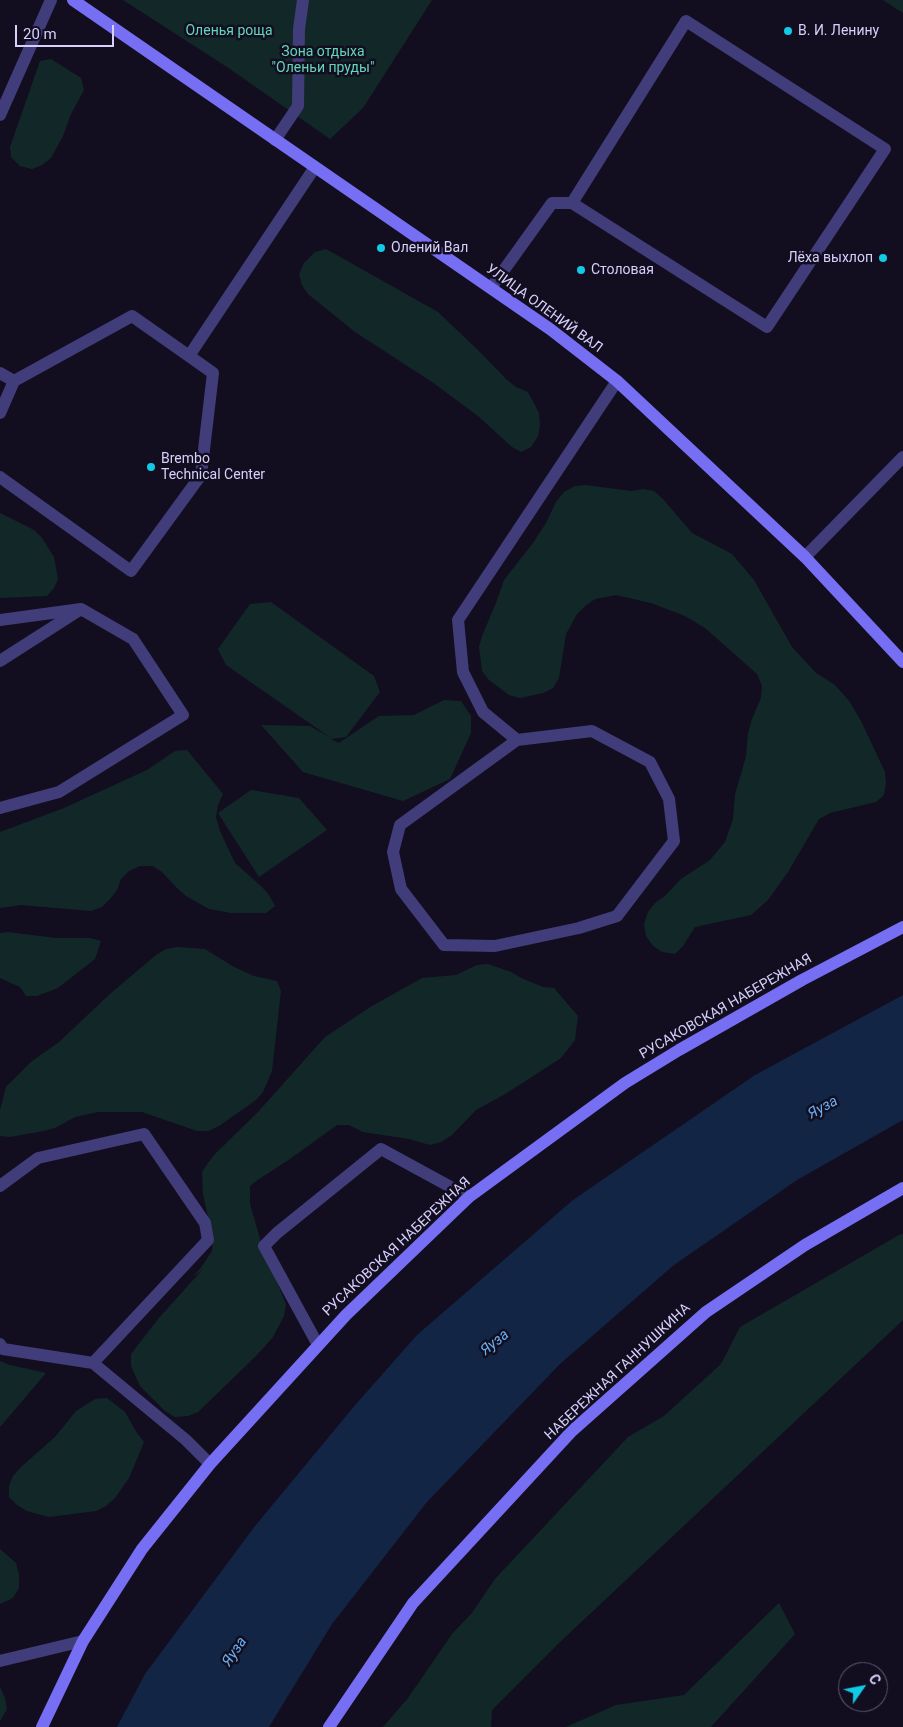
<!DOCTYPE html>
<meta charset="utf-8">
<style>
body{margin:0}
#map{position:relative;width:903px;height:1727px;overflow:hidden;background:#120e1f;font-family:Roboto,sans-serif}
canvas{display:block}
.north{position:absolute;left:838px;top:1662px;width:50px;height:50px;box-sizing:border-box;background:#120e1f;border:1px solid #605c77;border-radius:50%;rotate:57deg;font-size:14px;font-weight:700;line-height:20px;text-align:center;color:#d6d0fb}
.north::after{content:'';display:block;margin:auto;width:18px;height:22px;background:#12cae5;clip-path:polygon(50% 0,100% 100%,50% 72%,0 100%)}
.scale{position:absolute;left:15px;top:25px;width:99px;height:22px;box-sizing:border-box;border:2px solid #d6d0fb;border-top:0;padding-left:6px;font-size:15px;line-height:18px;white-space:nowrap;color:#d6d0fb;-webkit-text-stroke:4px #120e1f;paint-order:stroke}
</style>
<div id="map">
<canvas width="903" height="1727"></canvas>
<div class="north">С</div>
<div class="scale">20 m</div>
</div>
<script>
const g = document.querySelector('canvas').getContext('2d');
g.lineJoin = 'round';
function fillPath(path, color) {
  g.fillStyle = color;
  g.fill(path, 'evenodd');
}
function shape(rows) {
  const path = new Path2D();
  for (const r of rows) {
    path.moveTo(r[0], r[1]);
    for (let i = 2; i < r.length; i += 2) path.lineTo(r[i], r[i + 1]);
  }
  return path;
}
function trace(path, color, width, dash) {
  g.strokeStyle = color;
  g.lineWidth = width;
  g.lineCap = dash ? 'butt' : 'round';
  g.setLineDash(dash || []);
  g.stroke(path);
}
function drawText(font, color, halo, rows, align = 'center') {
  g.font = font + ' Roboto,sans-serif';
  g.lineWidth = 5;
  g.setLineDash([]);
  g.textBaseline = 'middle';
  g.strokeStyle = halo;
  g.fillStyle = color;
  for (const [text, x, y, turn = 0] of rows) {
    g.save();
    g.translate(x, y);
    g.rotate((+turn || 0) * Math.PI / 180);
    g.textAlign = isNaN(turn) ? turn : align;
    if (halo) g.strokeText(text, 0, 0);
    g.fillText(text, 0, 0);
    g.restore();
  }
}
const green = shape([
 [123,0,432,0,363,108,330,139,230,69],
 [883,0,903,0,903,13],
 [51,59,81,78,84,90,71,114,63,136,51,158,42,165,32,169,20,166,11,157,10,147,40,61],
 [326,249,438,312,481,353,506,379,516,387,528,392,539,413,540,425,538,436,531,447,521,452,512,447,478,416,432,382,355,332,308,294,302,285,299,274,304,263,315,252],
 [586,485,631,491,643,489,654,491,663,499,692,533,732,554,754,580,792,647,816,673,835,685,850,702,861,721,885,772,886,783,884,795,876,802,830,813,819,819,788,872,768,900,751,915,695,927,683,946,675,954,662,952,653,946,646,936,644,924,648,912,655,903,665,896,681,879,710,860,725,842,733,819,735,795,746,756,748,733,752,719,761,698,762,686,757,674,705,628,685,616,651,603,616,595,595,599,585,606,577,614,566,634,559,678,553,688,543,693,520,698,509,695,489,680,482,671,479,647,482,636,496,603,504,580,533,543,546,523,556,502,564,492,575,486],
 [0,513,34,530,42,538,54,557,58,579,54,588,47,596,0,598],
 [271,602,374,676,380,692,346,737,331,739,339,743,379,716,414,715,444,700,461,701,471,716,471,733,450,779,403,801,303,772,261,725,310,726,331,738,226,665,218,649,250,604],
 [187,750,223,794,218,805,216,817,220,831,235,863,262,887,269,895,275,906,266,913,231,913,209,909,186,896,177,888,162,872,153,866,140,866,129,871,121,879,117,890,110,899,102,907,91,911,21,905,0,908,0,832,64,808,147,770,175,751],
 [251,790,299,798,327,830,259,877,218,813],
 [8,932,56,938,90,938,101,941,95,959,58,988,37,996,26,996,20,987,0,978,0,933],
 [177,947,205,949,234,967,254,976,277,981,281,991,272,1071,263,1092,256,1100,219,1126,208,1131,197,1131,142,1112,98,1112,75,1117,55,1128,44,1131,10,1137,0,1136,0,1110,6,1087,31,1062,59,1042,111,993,156,955,166,949],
 [488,964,511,972,521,978,543,987,554,988,578,1016,575,1040,561,1058,507,1093,476,1110,452,1135,441,1142,430,1145,409,1139,363,1132,349,1125,337,1125,290,1159,259,1179,250,1186,250,1204,263,1249,286,1304,284,1316,273,1337,257,1355,198,1412,188,1416,175,1417,165,1411,140,1386,131,1366,131,1354,159,1318,202,1270,192,1277,200,1269,212,1251,213,1240,203,1194,202,1172,208,1163,215,1154,258,1112,325,1037,372,1006,422,978,456,975,477,965],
 [903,1234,903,1320,560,1642,492,1710,491,1727,383,1727,408,1698,452,1634,472,1613,495,1579,628,1437,664,1416,721,1364,740,1327,899,1235],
 [0,1361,10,1365,46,1373,0,1427],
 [107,1398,125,1412,137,1433,144,1442,129,1478,115,1498,106,1506,96,1511,49,1517,27,1511,17,1505,9,1497,9,1486,13,1476,21,1467,55,1437,76,1411,95,1399],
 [0,1549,16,1563,19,1575,19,1588,13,1598,0,1604],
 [779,1603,795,1634,711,1727,566,1727,616,1705,684,1695],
 [0,1687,5,1698,7,1709,0,1721]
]);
const water = shape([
 [903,995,903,1120,797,1180,674,1265,560,1364,427,1502,332,1624,269,1727,117,1727,145,1674,255,1526,356,1404,417,1335,573,1200,755,1075]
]);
const lane = shape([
 [491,288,552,203,572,203,686,21,885,149,767,327,572,203],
 [0,373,14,381,0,413],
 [14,381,132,316,189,356],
 [0,477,131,571,201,475,213,373,189,356,315,167],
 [805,557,903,457],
 [0,620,81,609,133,639,183,715,59,792,0,808],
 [0,661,78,611],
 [517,740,400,825,393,852,401,889,444,945,495,946,579,928,617,916,674,841,669,799,650,762,592,731,517,740,483,712,463,672,458,620,617,381],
 [0,1186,38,1158,144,1134,205,1223,208,1240,93,1363],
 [0,1344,3,1349,93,1363,186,1440,210,1464],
 [318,1345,264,1246,277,1233,381,1149,469,1197],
 [0,1661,83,1641]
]);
const street = shape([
 [0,115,51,0],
 [275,140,298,106,299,29,303,0]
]);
const secondary = shape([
 [73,0,550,329,617,381,805,557,903,662],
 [42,1727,83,1641,142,1549,210,1464,346,1315,469,1197,625,1083,679,1050,802,980,903,927],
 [329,1727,413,1603,572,1431,706,1312,805,1245,903,1188]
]);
const markers = [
 [788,31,5,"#12cae5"],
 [381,248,5,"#12cae5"],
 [883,258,5,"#12cae5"],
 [581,270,5,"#12cae5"],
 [151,467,5,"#12cae5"]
];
const parkNames = [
 ["Оленья роща",229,31],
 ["Зона отдыха",323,52],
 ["\"Оленьи пруды\"",323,68]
];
const poiNames = [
 ["В. И. Ленину",798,31],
 ["Олений Вал",391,248],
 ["Лёха выхлоп",873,258,"right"],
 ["Столовая",591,270],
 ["Brembo",161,459],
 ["Technical Center",161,475]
];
const streetNames = [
 ["УЛИЦА ОЛЕНИЙ ВАЛ",544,309,36],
 ["РУСАКОВСКАЯ НАБЕРЕЖНАЯ",726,1007,-30],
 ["РУСАКОВСКАЯ НАБЕРЕЖНАЯ",397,1247,-43],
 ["НАБЕРЕЖНАЯ ГАННУШКИНА",618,1372,-43]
];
const waterNames = [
 ["Яуза",823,1108,-29],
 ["Яуза",495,1343,-39],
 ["Яуза",235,1652,-56]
];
fillPath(green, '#122828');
fillPath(water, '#122544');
trace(lane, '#413d7a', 12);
trace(street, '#413d7a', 12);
trace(secondary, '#766ff3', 12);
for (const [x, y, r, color] of markers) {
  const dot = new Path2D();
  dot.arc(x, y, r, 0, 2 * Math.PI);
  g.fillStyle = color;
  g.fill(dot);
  trace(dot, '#120e1f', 2);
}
drawText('14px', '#63d5bb', '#120e1f', parkNames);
drawText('14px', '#d6d0fb', '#120e1f', poiNames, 'left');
drawText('14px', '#d6d0fb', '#120e1f', streetNames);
drawText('italic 15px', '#67aef3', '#120e1f', waterNames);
</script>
